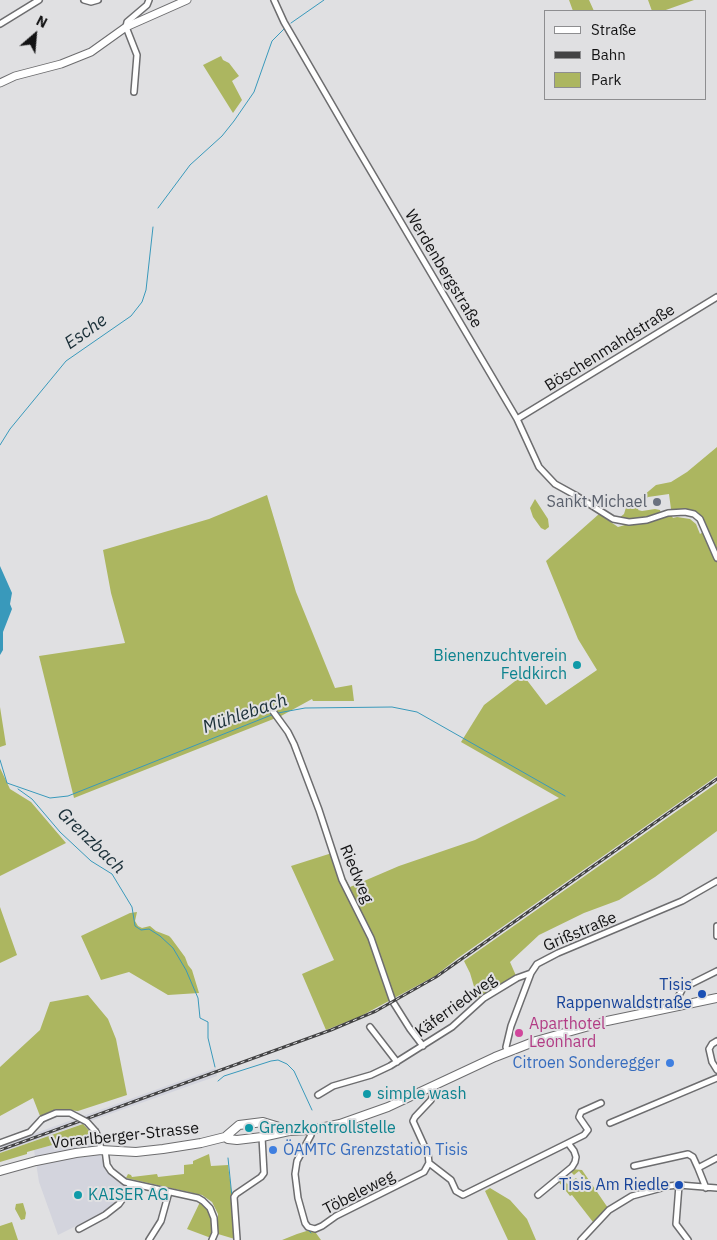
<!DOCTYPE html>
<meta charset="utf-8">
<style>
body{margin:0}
#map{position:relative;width:717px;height:1240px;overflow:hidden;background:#e0e0e2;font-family:"IBM Plex Sans",sans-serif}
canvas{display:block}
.legend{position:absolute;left:544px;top:10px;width:162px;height:90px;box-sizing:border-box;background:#e0e0e2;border:1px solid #8e8e90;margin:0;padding:6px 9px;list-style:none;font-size:15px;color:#131314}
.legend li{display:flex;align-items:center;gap:10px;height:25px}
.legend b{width:25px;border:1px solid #8e8e90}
.north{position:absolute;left:10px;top:10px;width:50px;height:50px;-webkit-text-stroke:4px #e0e0e2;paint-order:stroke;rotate:27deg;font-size:14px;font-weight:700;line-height:20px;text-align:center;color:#131314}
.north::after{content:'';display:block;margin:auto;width:18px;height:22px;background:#131314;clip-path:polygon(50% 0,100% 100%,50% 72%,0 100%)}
</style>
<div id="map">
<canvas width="717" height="1240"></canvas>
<ul class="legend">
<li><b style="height:6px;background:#fff"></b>Straße</li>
<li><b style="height:6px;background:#434344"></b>Bahn</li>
<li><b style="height:14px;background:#acb660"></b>Park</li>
</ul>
<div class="north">N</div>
</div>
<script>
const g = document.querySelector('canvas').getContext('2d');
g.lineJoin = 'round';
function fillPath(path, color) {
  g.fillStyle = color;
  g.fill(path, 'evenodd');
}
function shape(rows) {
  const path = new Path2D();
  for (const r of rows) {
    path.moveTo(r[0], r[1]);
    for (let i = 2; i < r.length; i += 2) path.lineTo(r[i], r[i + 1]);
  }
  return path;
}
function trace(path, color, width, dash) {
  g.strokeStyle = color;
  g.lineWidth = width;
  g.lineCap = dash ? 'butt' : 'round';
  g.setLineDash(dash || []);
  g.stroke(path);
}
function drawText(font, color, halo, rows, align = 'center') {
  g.font = font + ' "IBM Plex Sans",sans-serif';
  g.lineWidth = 4;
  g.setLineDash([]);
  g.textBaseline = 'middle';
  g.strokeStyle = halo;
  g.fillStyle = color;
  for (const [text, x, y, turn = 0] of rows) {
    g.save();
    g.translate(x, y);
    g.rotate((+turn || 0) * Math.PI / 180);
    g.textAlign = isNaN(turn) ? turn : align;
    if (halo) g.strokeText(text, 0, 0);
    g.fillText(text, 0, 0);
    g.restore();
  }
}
const built = shape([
 [216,1068,217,1076,0,1153,0,1146],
 [92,1134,105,1167,114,1178,126,1186,125,1190,110,1209,58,1235,39,1182,34,1150]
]);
const green = shape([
 [569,0,589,0,594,11,573,11],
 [648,0,694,0,663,11,652,11],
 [221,56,223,60,229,63,239,76,232,81,242,100,233,113,203,65],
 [717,447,717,776,458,958,435,976,361,1016,326,1030,302,974,334,960,291,866,332,853,350,887,399,866,475,840,559,798,461,742,484,705,523,675,546,705,597,670,578,639,546,561,599,514,618,527,625,525,619,518,624,514,627,504,637,501,656,485,671,482,687,472],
 [669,494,671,509,685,511,701,518,706,534,703,532,700,534,696,524,690,519,677,517,673,518,671,515,661,514,660,510,655,509,642,511,638,510,641,503,648,497],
 [267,495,296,592,335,688,352,685,354,701,313,701,312,699,281,716,74,798,39,656,125,643,111,593,103,550,209,519],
 [535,499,548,519,549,527,545,530,541,528,533,517,530,508],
 [0,707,6,745,0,747],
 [0,768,10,789,31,802,66,843,0,876],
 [717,783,717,831,655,877,619,900,584,913,539,935,510,962,517,978,478,1000,470,973,464,961],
 [0,907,17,955,0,963],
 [137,912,135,921,138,926,142,928,150,926,156,931,169,936,171,938,185,957,188,965,192,970,199,993,168,995,129,972,101,980,81,936,130,913],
 [88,995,108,1019,116,1039,127,1095,78,1111,56,1109,40,1116,33,1098,0,1116,0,1067,40,1030,50,1002],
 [83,1124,92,1134,27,1152,27,1154,0,1162,0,1153],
 [209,1154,211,1166,228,1165,238,1240,218,1234,218,1214,212,1202,202,1195,126,1178,128,1174,131,1175,132,1177,157,1174,158,1177,184,1174,184,1165,193,1164,193,1161],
 [571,1169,582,1170,608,1208,593,1222,572,1195,570,1196,558,1181,563,1177,567,1184,576,1178,581,1184,586,1180,579,1171,574,1175,569,1170],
 [490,1188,510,1200,527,1219,536,1240,508,1240,485,1191],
 [200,1202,206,1207,213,1222,213,1231,211,1238,187,1229],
 [23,1203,26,1213,25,1219,21,1220,15,1209,16,1204],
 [12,1222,18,1240,0,1240,0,1226],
 [313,1229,321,1240,282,1240,297,1234]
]);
const water = shape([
 [0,566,12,593,10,604,12,609,3,632,3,650,0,655]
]);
const stream = shape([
 [291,23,324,0],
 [158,208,190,165,222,136,234,121,254,92,272,41,284,29],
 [0,445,10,429,66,361,131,316,142,302,146,290,153,227],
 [278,713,305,708,392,707,417,712,565,796],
 [0,760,7,783,50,798,68,796,274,714],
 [18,789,32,799,60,832,91,861,112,874,132,907,135,926,141,930,149,929,160,936,173,948,186,970,198,998,200,1018,208,1022,208,1038,215,1067],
 [218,1081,224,1076,271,1061,278,1060,287,1064,294,1071,312,1110],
 [228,1158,232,1197],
 [309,1231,311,1233]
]);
const street = shape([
 [84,0,91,2,98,0],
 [274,0,284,22,353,141,517,419,539,467,555,484,575,495,613,519,629,522,647,520,668,513,685,512,694,514,700,519,717,558],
 [0,24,39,0],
 [134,92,137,55,126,27,127,22,147,5,149,0],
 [517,419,717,297],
 [272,710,288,732,294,744,319,810,342,880,371,938,393,1002,410,1029,423,1046],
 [717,926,717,936],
 [678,1007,677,999,683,988,717,971],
 [370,1027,397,1062],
 [717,1041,712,1044,709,1049,712,1062,717,1070],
 [508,1052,506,1047,511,1026,531,973,537,964,558,953,682,901,717,881],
 [318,1095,333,1086,371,1075,390,1066,452,1027,484,998,517,978,531,973],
 [610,1123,717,1078],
 [310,1130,311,1135,297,1161,295,1174,298,1198,305,1223,308,1227,315,1229,322,1226,336,1216,424,1172,429,1163,428,1154,413,1121,415,1117,431,1100,433,1094,430,1087],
 [96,1132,99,1139,101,1150],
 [0,1143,30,1132,42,1119],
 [568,1143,584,1135,588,1130,579,1117,581,1112,601,1103],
 [105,1150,107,1165,111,1171,125,1182,198,1198,203,1201,210,1208,214,1218,215,1233,212,1240],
 [429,1163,451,1180,456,1191,463,1195,568,1143,574,1151,576,1157,575,1162,572,1167,538,1195],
 [634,1166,688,1154,693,1157,698,1168,717,1158],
 [698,1168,706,1188],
 [679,1185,676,1224,688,1240],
 [79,1229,105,1215,119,1204,127,1193,130,1184],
 [237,1239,234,1197,236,1194,261,1177,264,1173,262,1137],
 [149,1240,161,1221,169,1192],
 [581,1240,609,1210,632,1196,669,1186,679,1185,717,1188]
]);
const secondary = shape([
 [0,83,15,76,61,64,91,52,126,27,187,0]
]);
const primary = shape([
 [225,1137,228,1139,237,1140,262,1137,289,1131,310,1130,340,1124,388,1107,495,1057,536,1041,607,1021,717,998],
 [225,1137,239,1125,263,1122,276,1126,289,1131],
 [0,1171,36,1161,76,1153,101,1150,136,1152,163,1149,201,1143,225,1137]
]);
const rail = shape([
 [0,1150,331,1030,376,1011,436,977,717,779]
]);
const streetBridge = shape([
 [42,1119,56,1113,70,1113,87,1122,96,1132]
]);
const markers = [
 [657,502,5,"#6b7280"],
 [577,665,5,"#0f9aa8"],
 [702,994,5,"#1a4fb4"],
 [519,1033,5,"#d1479c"],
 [670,1063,5,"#3f7fe0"],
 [367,1094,5,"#0f9aa8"],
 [249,1128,5,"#0f9aa8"],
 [273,1150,5,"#3f7fe0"],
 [679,1185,5,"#1a4fb4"],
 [78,1195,5,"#0f9aa8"]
];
const streetNames = [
 ["Werdenbergstraße",443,269,59],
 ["Böschenmahdstraße",610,348,-32],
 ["Riedweg",356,874,67],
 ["Grißstraße",580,932,-23],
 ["Käferriedweg",456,1006,-36],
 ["Vorarlberger-Strasse",125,1136,-6],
 ["Töbeleweg",359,1193,-27]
];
const worshipNames = [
 ["Sankt Michael",647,502]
];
const cultureNames = [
 ["Bienenzuchtverein",567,656,"right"],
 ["Feldkirch",567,674,"right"],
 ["simple wash",377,1094],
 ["Grenzkontrollstelle",259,1128],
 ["KAISER AG",88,1195]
];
const transitNames = [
 ["Tisis",692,985],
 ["Rappenwaldstraße",692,1003],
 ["Tisis Am Riedle",669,1185]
];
const hotelNames = [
 ["Aparthotel",529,1024],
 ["Leonhard",529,1042]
];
const shopNames = [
 ["Citroen Sonderegger",660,1063],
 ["ÖAMTC Grenzstation Tisis",283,1150,"left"]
];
const waterNames = [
 ["Esche",86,332,-35],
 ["Mühlebach",245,714,-19],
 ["Grenzbach",91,841,44]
];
fillPath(built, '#d3d4dd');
fillPath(green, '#acb660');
fillPath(water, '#3999bb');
trace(stream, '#3999bb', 1);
trace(street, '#6d6d6f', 8);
trace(secondary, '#6d6d6f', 9);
trace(primary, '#6d6d6f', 10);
trace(street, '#fff', 5);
trace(secondary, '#fff', 7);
trace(primary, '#fff', 8);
trace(rail, '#434344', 3);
trace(rail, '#e0e0e2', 1, [4]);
trace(streetBridge, '#6d6d6f', 8, []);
trace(streetBridge, '#fff', 5);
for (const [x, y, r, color] of markers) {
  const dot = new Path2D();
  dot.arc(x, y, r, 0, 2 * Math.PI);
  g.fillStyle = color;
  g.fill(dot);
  trace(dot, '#e0e0e2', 2);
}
drawText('16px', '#131314', '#e0e0e2', streetNames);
drawText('16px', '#5b616d', '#e0e0e2', worshipNames, 'right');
drawText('16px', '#0d838f', '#e0e0e2', cultureNames, 'left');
drawText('16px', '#164399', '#e0e0e2', transitNames, 'right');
drawText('16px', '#b23c85', '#e0e0e2', hotelNames, 'left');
drawText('16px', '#366cbe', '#e0e0e2', shopNames, 'right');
drawText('italic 18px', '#1a2f38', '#e0e0e2', waterNames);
</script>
